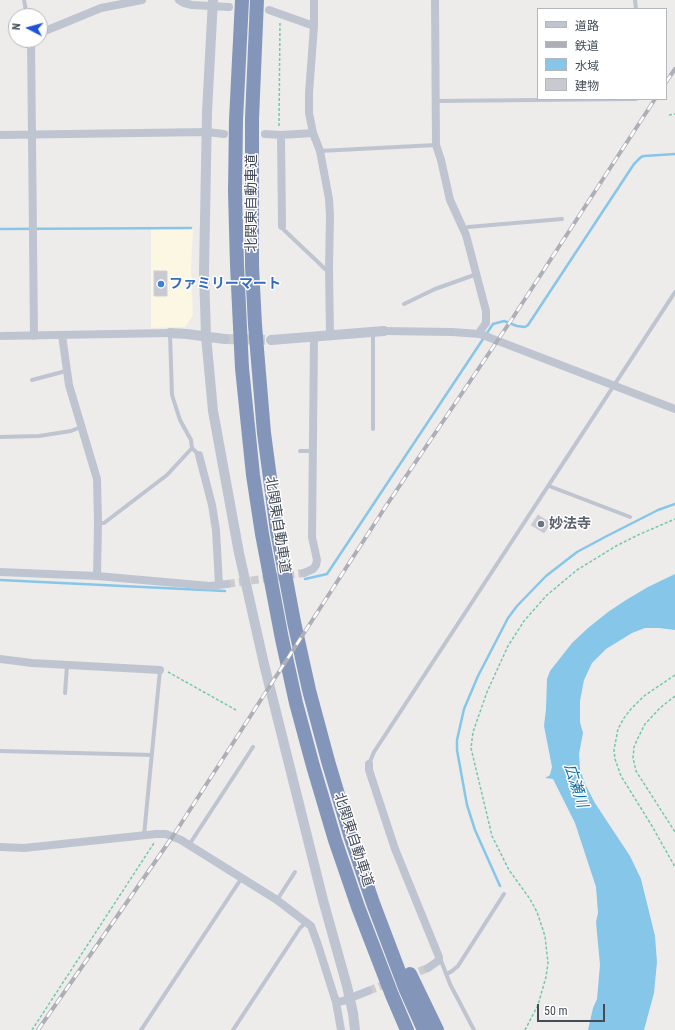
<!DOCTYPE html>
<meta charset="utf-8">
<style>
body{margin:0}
#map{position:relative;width:675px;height:1030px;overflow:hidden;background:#eeebeb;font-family:"Roboto Condensed","Noto Sans JP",sans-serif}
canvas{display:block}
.legend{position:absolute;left:537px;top:8px;width:130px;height:92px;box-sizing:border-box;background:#fff;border:1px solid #b4b7bc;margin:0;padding:5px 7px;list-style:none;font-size:12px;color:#444c58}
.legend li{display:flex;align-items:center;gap:8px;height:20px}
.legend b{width:20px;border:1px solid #b4b7bc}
.north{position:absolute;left:8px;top:8px;width:40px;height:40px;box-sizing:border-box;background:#fff;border:1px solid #b4b7bc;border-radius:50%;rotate:276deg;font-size:11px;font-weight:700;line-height:16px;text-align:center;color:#444c58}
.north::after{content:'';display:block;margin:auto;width:14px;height:18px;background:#1c53d7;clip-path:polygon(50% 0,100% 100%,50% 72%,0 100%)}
.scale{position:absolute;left:537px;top:1004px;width:68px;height:18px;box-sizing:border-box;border:2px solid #444c58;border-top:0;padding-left:5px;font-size:12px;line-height:14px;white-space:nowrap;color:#444c58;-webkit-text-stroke:3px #fff;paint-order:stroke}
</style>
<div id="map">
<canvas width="675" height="1030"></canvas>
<ul class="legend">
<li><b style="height:5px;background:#bec5d1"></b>道路</li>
<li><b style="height:5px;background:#adafb6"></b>鉄道</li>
<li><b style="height:11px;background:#86c6e9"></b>水域</li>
<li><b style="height:11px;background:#c8c9d1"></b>建物</li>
</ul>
<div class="north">N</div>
<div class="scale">50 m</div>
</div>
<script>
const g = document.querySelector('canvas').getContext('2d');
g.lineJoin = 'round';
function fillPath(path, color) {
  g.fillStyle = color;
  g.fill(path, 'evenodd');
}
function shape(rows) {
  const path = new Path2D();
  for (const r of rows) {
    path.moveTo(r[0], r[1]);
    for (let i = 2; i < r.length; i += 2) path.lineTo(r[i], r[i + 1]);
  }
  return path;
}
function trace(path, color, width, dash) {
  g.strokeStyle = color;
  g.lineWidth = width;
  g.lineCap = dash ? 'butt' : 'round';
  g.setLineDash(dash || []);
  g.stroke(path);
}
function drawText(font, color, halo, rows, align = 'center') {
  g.font = font + ' "Roboto Condensed","Noto Sans JP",sans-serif';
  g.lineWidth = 3;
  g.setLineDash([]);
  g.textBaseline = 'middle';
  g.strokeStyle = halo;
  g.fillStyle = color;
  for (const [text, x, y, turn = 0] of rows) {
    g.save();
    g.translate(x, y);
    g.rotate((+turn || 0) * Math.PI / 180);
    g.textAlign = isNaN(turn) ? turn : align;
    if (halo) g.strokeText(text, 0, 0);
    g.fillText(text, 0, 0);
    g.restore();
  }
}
const commercial = shape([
 [180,228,193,229,191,270,193,315,185,327,151,328,151,230]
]);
const water = shape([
 [675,574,675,630,659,628,645,628,632,633,606,649,592,663,584,680,580,701,580,722,583,733,579,754,580,769,585,784,595,803,630,856,641,879,655,936,657,962,654,993,644,1030,588,1030,593,1008,597,999,600,965,596,922,598,913,596,887,575,823,553,779,545,778,550,775,552,767,544,726,546,709,547,679,550,671,572,643,588,628,608,612,626,600,648,587]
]);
const stream = shape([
 [0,229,191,228],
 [305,579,327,574,493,324,504,321,517,326,525,327,528,325,634,164,641,157,644,156,675,154],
 [0,580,225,591],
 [500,886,475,830,467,805,457,750,457,740,464,709,478,676,508,618,517,606,546,576,577,552,605,537,658,510,675,504]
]);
const building = shape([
 [154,271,167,271,167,296,154,296,154,271],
 [538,515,551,523,544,533,531,525,538,515]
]);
const minorTunnel = shape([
 [227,584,304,573],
 [408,976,428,968],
 [368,991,391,982]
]);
const tertiaryTunnel = shape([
 [225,339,271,340]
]);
const path = shape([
 [669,115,675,114],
 [279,126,280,22],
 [168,672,236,710],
 [675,675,644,696,631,709,624,718,618,729,614,750,615,759,621,776,652,826,675,867],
 [675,696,660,708,645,724,637,740,634,747,633,758,636,771,675,832],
 [32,1030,154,843],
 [525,1030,538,1005,546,977,548,963,545,936,537,912,530,899,509,870,492,836,471,748,473,732,487,692,508,646,524,621,547,595,577,570,616,546,638,535,675,519]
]);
const service = shape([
 [24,0,27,16],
 [635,0,636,9],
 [436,101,636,99],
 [320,151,436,145],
 [282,226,284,230,321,265,325,269,329,269],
 [464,229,468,227,562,219],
 [404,304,435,289,477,274],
 [373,333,373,429],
 [170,334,172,395,180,420,191,440,192,448],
 [32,380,66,371],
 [0,437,39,436,71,431,81,427],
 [300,451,312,451],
 [549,486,630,517],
 [98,523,104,523,167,475,192,448,199,455],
 [65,693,67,666],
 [0,751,152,755],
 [369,764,374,752,675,292],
 [144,835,160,670],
 [189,845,253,747],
 [277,900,295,872],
 [440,958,450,984,474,1030],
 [447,974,452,971,458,966,504,894],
 [141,1030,241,879],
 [233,1030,300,928,306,922]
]);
const minor = shape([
 [179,0,184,3,192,5,229,7],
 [314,0,314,26,309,93,309,113,313,133,320,151,329,199,330,216,329,269,330,336],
 [435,0,436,145,441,160,450,200,466,235,486,311,486,323,478,334],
 [269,10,314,26],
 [40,33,101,8,142,0],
 [31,40,34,336],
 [265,134,281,135,313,133],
 [0,135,207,132,224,134],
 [281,135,282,226],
 [384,331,452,332,480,334,675,409],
 [62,335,69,385,97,479,98,523,97,576],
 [0,336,170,333],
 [199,455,212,505,216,530,219,585],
 [0,572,97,576,210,586,227,584],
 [304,573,313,569,316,565,317,560,312,537,314,337],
 [0,659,32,663,160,670],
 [369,764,369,770,395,849,439,957,438,961,428,968],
 [0,847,24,848,156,834,166,834,181,840,277,900,311,926,318,945,336,1002,341,1030],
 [336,1002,343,1001,368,991]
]);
const tertiary = shape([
 [213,0,207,112,204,272,206,336,213,411,239,553,264,664,323,900,347,986,353,1013,355,1030],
 [170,333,187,334,225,339],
 [271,340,384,331]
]);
const motorway = shape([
 [242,0,236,120,235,191,237,265,242,368,253,475,262,534,282,639,296,703,313,766,335,840,358,907,392,995,407,1030],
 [257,0,252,119,252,266,255,325,264,433,277,531,294,622,309,690,328,761,351,838,373,903,406,990,424,1030],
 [410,974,437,1030]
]);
const rail = shape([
 [666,82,675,69],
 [38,1030,173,836,386,506,512,319,655,99]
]);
const markers = [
 [161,284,4,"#3f7fe0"],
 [541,524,4,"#6b7280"]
];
const streetNames = [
 ["北関東自動車道",252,203,-90],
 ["北関東自動車道",277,525,81],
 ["北関東自動車道",353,840,72]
];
const shopNames = [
 ["ファミリーマート",169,284]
];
const worshipNames = [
 ["妙法寺",549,524]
];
const waterNames = [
 ["広瀬川",575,786,72]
];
fillPath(commercial, '#fbf7e2');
fillPath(water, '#86c6e9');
trace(stream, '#86c6e9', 2.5);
fillPath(building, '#c8c9d1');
trace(building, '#cfd0d7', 1);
trace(minorTunnel, '#cccbce', 8, [8, 4]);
trace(tertiaryTunnel, '#cccbce', 10, [10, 5]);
trace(path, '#72c9ab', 1.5, [3, 2]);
trace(service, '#bec5d1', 4);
trace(minor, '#bec5d1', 8);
trace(tertiary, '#bec5d1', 10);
trace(motorway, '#8396ba', 14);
trace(rail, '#adafb6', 4);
trace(rail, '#fff', 2.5, [8]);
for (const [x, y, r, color] of markers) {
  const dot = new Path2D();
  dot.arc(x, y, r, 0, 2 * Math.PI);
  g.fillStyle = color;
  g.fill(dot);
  trace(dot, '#fff', 1.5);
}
drawText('14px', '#444c58', '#fff', streetNames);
drawText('bold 14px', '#366cbe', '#fff', shopNames, 'left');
drawText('bold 14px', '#5b616d', '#fff', worshipNames, 'left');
drawText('italic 15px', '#0f6da0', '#fff', waterNames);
</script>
